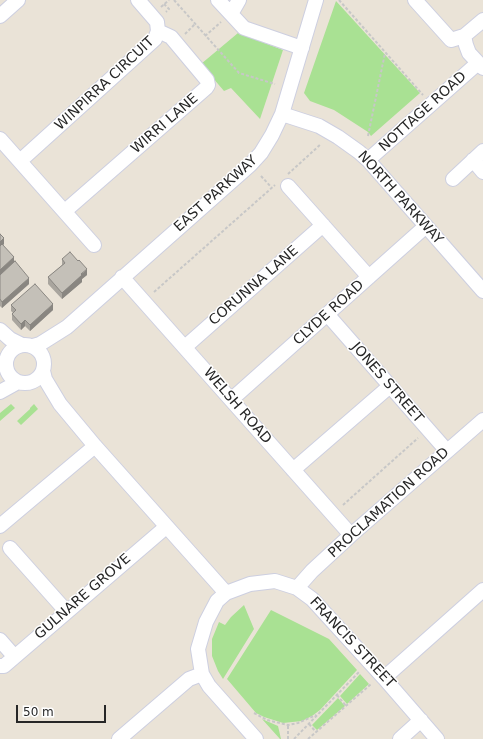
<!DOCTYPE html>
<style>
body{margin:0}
#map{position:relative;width:483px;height:739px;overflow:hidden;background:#eae3d7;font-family:"DejaVu Sans",sans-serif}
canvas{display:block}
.scale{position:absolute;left:16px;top:705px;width:90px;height:18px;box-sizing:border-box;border:2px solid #272727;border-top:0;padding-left:5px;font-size:12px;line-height:14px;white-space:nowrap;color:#272727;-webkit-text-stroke:3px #fff;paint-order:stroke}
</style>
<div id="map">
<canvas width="483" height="739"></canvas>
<div class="scale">50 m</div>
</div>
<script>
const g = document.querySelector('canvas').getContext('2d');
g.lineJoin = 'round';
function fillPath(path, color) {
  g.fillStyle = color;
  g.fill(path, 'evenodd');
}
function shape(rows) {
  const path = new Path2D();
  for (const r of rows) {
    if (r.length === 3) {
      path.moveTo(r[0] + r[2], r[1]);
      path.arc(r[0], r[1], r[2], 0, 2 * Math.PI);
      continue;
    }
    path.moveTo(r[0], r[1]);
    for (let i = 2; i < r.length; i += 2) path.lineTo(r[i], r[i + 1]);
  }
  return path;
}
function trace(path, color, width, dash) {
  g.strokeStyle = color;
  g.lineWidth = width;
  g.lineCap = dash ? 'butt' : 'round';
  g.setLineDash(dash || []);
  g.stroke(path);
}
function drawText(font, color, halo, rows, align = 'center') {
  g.font = font + ' "DejaVu Sans",sans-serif';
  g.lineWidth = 3;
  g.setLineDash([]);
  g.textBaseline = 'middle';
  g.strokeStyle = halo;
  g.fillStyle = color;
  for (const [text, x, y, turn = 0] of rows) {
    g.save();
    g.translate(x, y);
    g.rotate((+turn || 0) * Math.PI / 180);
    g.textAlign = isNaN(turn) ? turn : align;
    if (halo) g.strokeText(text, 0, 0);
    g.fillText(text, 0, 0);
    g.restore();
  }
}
const green = shape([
 [336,1,420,93,371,136,368,132,334,110,310,101,304,93],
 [238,33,283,50,260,119,231,88,224,91,201,64],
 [11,404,15,408,0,421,0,413],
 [34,404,38,409,21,425,17,421,30,409,30,408],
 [244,605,254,629,223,679,218,671,212,656,212,639,219,622,225,625,231,617],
 [271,610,329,639,357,670,320,710,312,716,302,721,283,723,264,717,256,713,227,679],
 [360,674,369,684,347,704,340,696],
 [338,698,345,706,317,730,312,725],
 [262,719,278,726,281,739,280,739]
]);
const path = shape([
 [174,0,239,73,275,84],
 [339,0,423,95],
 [164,4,169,9,166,12],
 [161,7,169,0],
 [185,34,195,24],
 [205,36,221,22],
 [368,136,385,53],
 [288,174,321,144],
 [261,176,272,188],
 [154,292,275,185],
 [343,505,418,438],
 [337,695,346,706],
 [254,713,267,720,288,725,298,723,316,715],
 [309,724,316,732],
 [288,739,288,725],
 [294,739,360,671],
 [308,739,371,684]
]);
const minor = shape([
 [218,0,244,28,302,48],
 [415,0,451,40,464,36,483,20],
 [231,14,239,0],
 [0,16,18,0],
 [464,36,466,45,469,53,483,68],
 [282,114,319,126,338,137,359,152,368,160,483,291],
 [0,139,94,245],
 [368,160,478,63],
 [473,160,483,172],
 [20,161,155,39,158,31,157,22,138,0],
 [453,179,483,151],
 [288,186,369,277],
 [65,211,206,88,208,85,207,80,171,37,158,31],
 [122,277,351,535],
 [327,314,447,451],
 [0,330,10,339,22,345],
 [25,364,19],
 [33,346,40,344,67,327,250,165,261,153,272,135,282,114,316,0],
 [185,347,323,225],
 [43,371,45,379,60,404,95,446,226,593],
 [0,392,18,382],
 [232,399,426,226],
 [293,470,390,386],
 [0,526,95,446],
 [10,548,66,611],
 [297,588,312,571,351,535,483,420],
 [0,640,14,656],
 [0,666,4,666,166,527],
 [384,678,483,590],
 [119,739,189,679,202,674],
 [256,739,209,686,202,674,198,649,206,622,217,601,226,593,250,584,275,581,297,588,312,599,384,678,437,739],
 [400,739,421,720]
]);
const wall = shape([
 [0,234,4,244,3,245,29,284,2,308,0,306],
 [62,259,87,275,82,279,82,282,62,299,48,284,48,277,62,265],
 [11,305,53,310,30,331,25,326,21,330,12,320,12,314,13,313,11,311]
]);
const shadedWall = shape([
 [4,238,4,244,0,248,0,242],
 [14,257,14,263,0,277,0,270],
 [87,269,87,275,82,279,82,282,62,299,62,293],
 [29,278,29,284,2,308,2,302],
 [53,304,53,310,30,331,30,325],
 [25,320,25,326,21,330,21,324]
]);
const building = shape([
 [0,234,4,238,0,242,0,234],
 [2,244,14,257,0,270,0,246,2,244],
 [70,252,78,261,79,260,87,269,81,274,82,275,62,293,48,277,65,263,62,259,70,252],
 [15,261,29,278,2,302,0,299,0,275,15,261],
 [35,284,53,304,30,325,25,320,21,324,12,314,16,310,11,305,35,284]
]);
const streetNames = [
 ["WINPIRRA CIRCUIT",105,84,-43],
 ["NOTTAGE ROAD",423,112,-42],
 ["WIRRI LANE",165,124,-41],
 ["EAST PARKWAY",216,194,-42],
 ["NORTH PARKWAY",400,198,48],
 ["CORUNNA LANE",254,286,-41],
 ["CLYDE ROAD",329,313,-42],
 ["JONES STREET",387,383,49],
 ["WELSH ROAD",237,406,49],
 ["PROCLAMATION ROAD",389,503,-42],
 ["GULNARE GROVE",83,597,-41],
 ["FRANCIS STREET",352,643,47]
];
fillPath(green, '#a9e193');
trace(minor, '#cdcfe0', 16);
trace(path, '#c7c7c7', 2, [3, 2]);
trace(minor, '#fff', 14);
fillPath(wall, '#a9a59e');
fillPath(shadedWall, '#898681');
fillPath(building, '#c4c0b8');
trace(building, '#898681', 1);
drawText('14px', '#272727', '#fff', streetNames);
</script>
